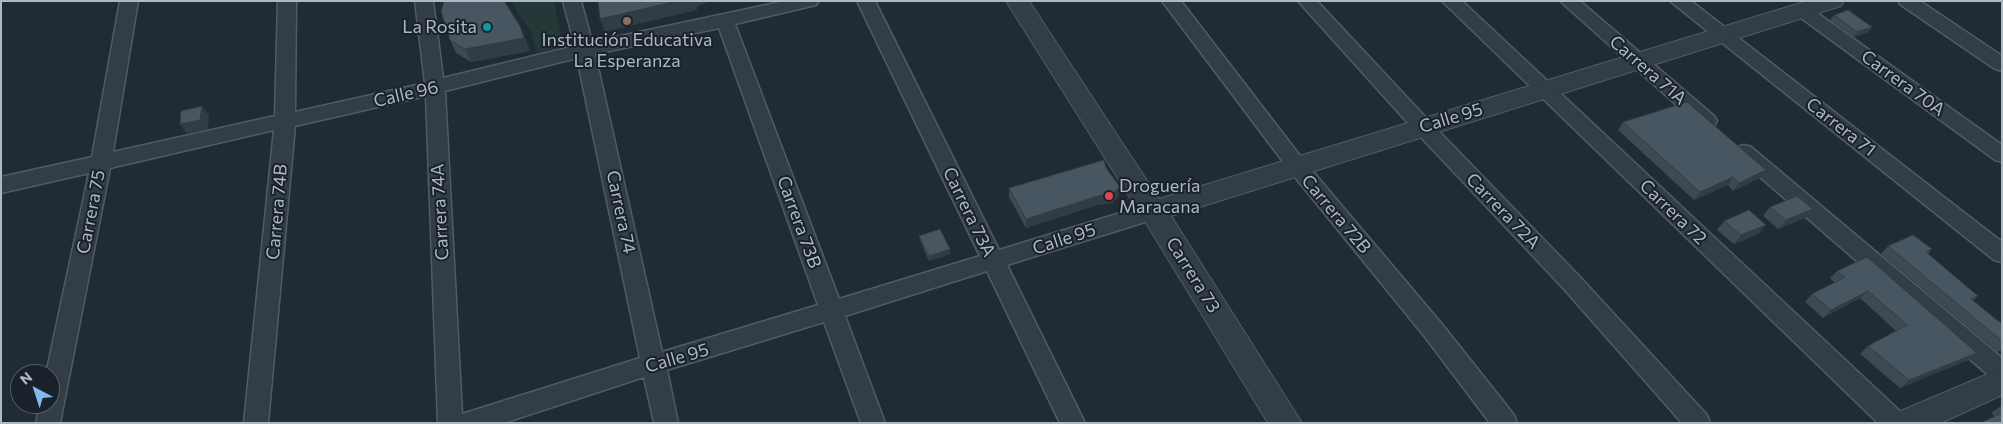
<!DOCTYPE html>
<meta charset="utf-8">
<style>
body{margin:0}
#map{position:relative;width:2003px;height:424px;overflow:hidden;background:#202b35;font-family:Commissioner,sans-serif}
canvas{display:block}
.frame{position:absolute;inset:0;border:2px solid #adb8c3;pointer-events:none}
.north{position:absolute;left:10px;top:364px;width:50px;height:50px;box-sizing:border-box;background:#19222a;border:1px solid #545e67;border-radius:50%;rotate:320deg;font-size:14px;font-weight:700;line-height:20px;text-align:center;color:#adb8c3}
.north::after{content:'';display:block;margin:auto;width:18px;height:22px;background:#82b9f3;clip-path:polygon(50% 0,100% 100%,50% 72%,0 100%)}
</style>
<div id="map">
<canvas width="2003" height="424"></canvas>
<div class="frame"></div>
<div class="north">N</div>
</div>
<script>
const g = document.querySelector('canvas').getContext('2d');
g.lineJoin = 'round';
function fillPath(path, color) {
  g.fillStyle = color;
  g.fill(path, 'evenodd');
}
function shape(rows) {
  const path = new Path2D();
  for (const r of rows) {
    path.moveTo(r[0], r[1]);
    for (let i = 2; i < r.length; i += 2) path.lineTo(r[i], r[i + 1]);
  }
  return path;
}
function trace(path, color, width, dash) {
  g.strokeStyle = color;
  g.lineWidth = width;
  g.lineCap = dash ? 'butt' : 'round';
  g.setLineDash(dash || []);
  g.stroke(path);
}
function drawText(font, color, halo, rows, align = 'center') {
  g.font = font + ' Commissioner,sans-serif';
  g.lineWidth = 4;
  g.setLineDash([]);
  g.textBaseline = 'middle';
  g.strokeStyle = halo;
  g.fillStyle = color;
  for (const [text, x, y, turn = 0] of rows) {
    g.save();
    g.translate(x, y);
    g.rotate((+turn || 0) * Math.PI / 180);
    g.textAlign = isNaN(turn) ? turn : align;
    if (halo) g.strokeText(text, 0, 0);
    g.fillText(text, 0, 0);
    g.restore();
  }
}
const green = shape([
 [510,1,554,1,563,47,537,53,531,32]
]);
const minor = shape([
 [120,1,138,1,113,152,275,116,278,1,296,1,295,112,425,83,415,1,433,1,443,78,575,46,563,1,581,1,592,42,785,1,819,1,816,5,735,24,839,299,980,256,857,1,875,1,999,250,1153,203,1161,205,1164,211,1161,217,1007,265,1085,423,1060,423,987,271,845,316,885,423,861,423,824,322,667,370,678,423,654,423,644,377,504,423,438,423,426,96,295,126,268,423,244,423,274,130,110,168,60,423,36,423,40,404,50,404,50,374,46,374,89,173,1,193,1,177,92,157,120,1],
 [719,28,818,305,662,352,595,54,719,28],
 [577,58,640,358,462,414,445,91,577,58],
 [1162,1,1181,1,1304,161,1441,323,1514,415,1517,423,1490,423,1425,337,1290,171,1162,1],
 [1298,1,1317,1,1430,122,1579,276,1707,415,1710,423,1682,423,1563,288,1416,132,1298,1],
 [1442,1,1462,1,1904,415,1907,423,1878,423,1442,1],
 [1560,1,1580,1,1714,116,1717,121,1714,126,1707,128,1700,126,1560,1],
 [1670,1,1691,1,2002,242,2002,262,1994,260,1670,1],
 [1898,1,1920,1,2002,56,2002,71,1995,69,1901,5,1898,1],
 [1803,5,1809,7,2002,145,2002,162,1995,160,1797,15,1794,11,1797,7,1803,5],
 [1744,145,1751,147,2002,358,2002,383,1994,380,1737,157,1734,152,1737,147,1744,145]
]);
const tertiary = shape([
 [1006,1,1029,1,1159,199,1807,1,1844,1,1841,6,1171,216,1302,423,1268,423,1143,218,1006,1],
 [2002,368,2002,395,1941,423,1891,423,1896,413,2002,368]
]);
const wall = shape([
 [1834,15,1872,27,1868,32,1854,37,1830,20],
 [520,26,530,51,471,62,456,53,450,40],
 [1623,122,1766,170,1760,178,1733,191,1728,185,1694,200,1618,130],
 [1106,168,1120,187,1118,197,1112,203,1097,205,1026,228,1009,197,1009,188],
 [1770,207,1813,209,1805,218,1778,229,1763,216],
 [1724,221,1759,234,1734,244,1717,230],
 [919,236,950,254,929,261,920,240],
 [1888,246,1932,249,1928,254,1978,296,1973,301,2002,324,2002,350,1998,352,1881,254],
 [1837,271,1977,353,1968,360,1900,388,1860,354,1868,346,1896,331,1860,298,1823,318,1805,302,1812,294,1835,283,1830,278],
 [2002,406,2002,423,1991,413,1998,408]
]);
const shadedWall = shape([
 [677,1,712,1,697,6,697,10,605,32,600,19],
 [520,26,530,51,471,62,465,49],
 [1872,27,1868,32,1854,37,1857,32],
 [202,106,209,115,208,129,187,134,180,124],
 [1766,170,1760,178,1733,191,1739,183],
 [1733,177,1728,185,1694,200,1700,192],
 [1120,187,1118,197,1112,203,1097,205,1026,228,1026,219,1098,196],
 [1813,209,1805,218,1778,229,1786,220],
 [1766,225,1759,234,1734,244,1741,235],
 [950,249,950,254,929,261,929,256],
 [1868,291,1860,298,1823,318,1831,310],
 [1977,353,1968,360,1900,388,1909,380]
]);
const building = shape([
 [444,1,504,1,520,26,524,38,465,49,450,40,441,11,444,1],
 [598,1,677,1,600,19,598,1],
 [1848,10,1872,27,1857,32,1834,15,1848,10],
 [1687,102,1766,170,1739,183,1733,177,1700,192,1623,122,1687,102],
 [202,106,200,120,180,124,181,111,202,106],
 [1104,160,1106,168,1120,187,1113,193,1098,196,1026,219,1009,188,1104,160],
 [1797,196,1813,209,1786,220,1770,207,1797,196],
 [1749,210,1766,225,1741,235,1724,221,1749,210],
 [940,229,950,249,929,256,919,236,940,229],
 [1913,235,1932,249,1926,252,1978,296,1971,299,2002,324,2002,341,1888,246,1913,235],
 [1867,257,1977,353,1909,380,1868,346,1907,325,1868,291,1831,310,1812,294,1845,277,1837,271,1867,257],
 [2002,413,2002,423,1980,423,2002,413]
]);
const markers = [
 [627,21,5,"#8d6e63"],
 [487,27,5,"#0f9aa8"],
 [1109,196,5,"#e0444e"]
];
const poiNames = [
 ["La Rosita",477,27],
 ["Institución Educativa",627,40,"center"],
 ["La Esperanza",627,61,"center"],
 ["Droguería",1119,186,"left"],
 ["Maracana",1119,207,"left"]
];
const streetNames = [
 ["Carrera 71A",1648,70,41],
 ["Carrera 70A",1903,83,36],
 ["Calle 96",406,94,-13],
 ["Calle 95",1451,118,-17],
 ["Carrera 71",1841,127,38],
 ["Carrera 72A",1503,211,46],
 ["Carrera 75",91,212,-79],
 ["Carrera 74B",277,212,-85],
 ["Carrera 74A",440,212,-93],
 ["Carrera 74",621,212,78],
 ["Carrera 73A",969,212,64],
 ["Carrera 72",1673,212,44],
 ["Carrera 72B",1336,214,50],
 ["Carrera 73B",799,222,70],
 ["Calle 95",1064,239,-18],
 ["Carrera 73",1193,275,58],
 ["Calle 95",677,358,-16]
];
fillPath(green, '#233837');
trace(minor, '#515b64', 3);
trace(tertiary, '#515b64', 2);
fillPath(minor, '#333d46');
fillPath(tertiary, '#333d46');
fillPath(wall, '#3e4a53');
fillPath(shadedWall, '#323c44');
fillPath(building, '#485661');
trace(building, '#323c44', 1);
for (const [x, y, r, color] of markers) {
  const dot = new Path2D();
  dot.arc(x, y, r, 0, 2 * Math.PI);
  g.fillStyle = color;
  g.fill(dot);
  trace(dot, '#19222a', 2);
}
drawText('18px', '#adb8c3', '#19222a', poiNames, 'right');
drawText('18px', '#adb8c3', '#19222a', streetNames);
</script>
